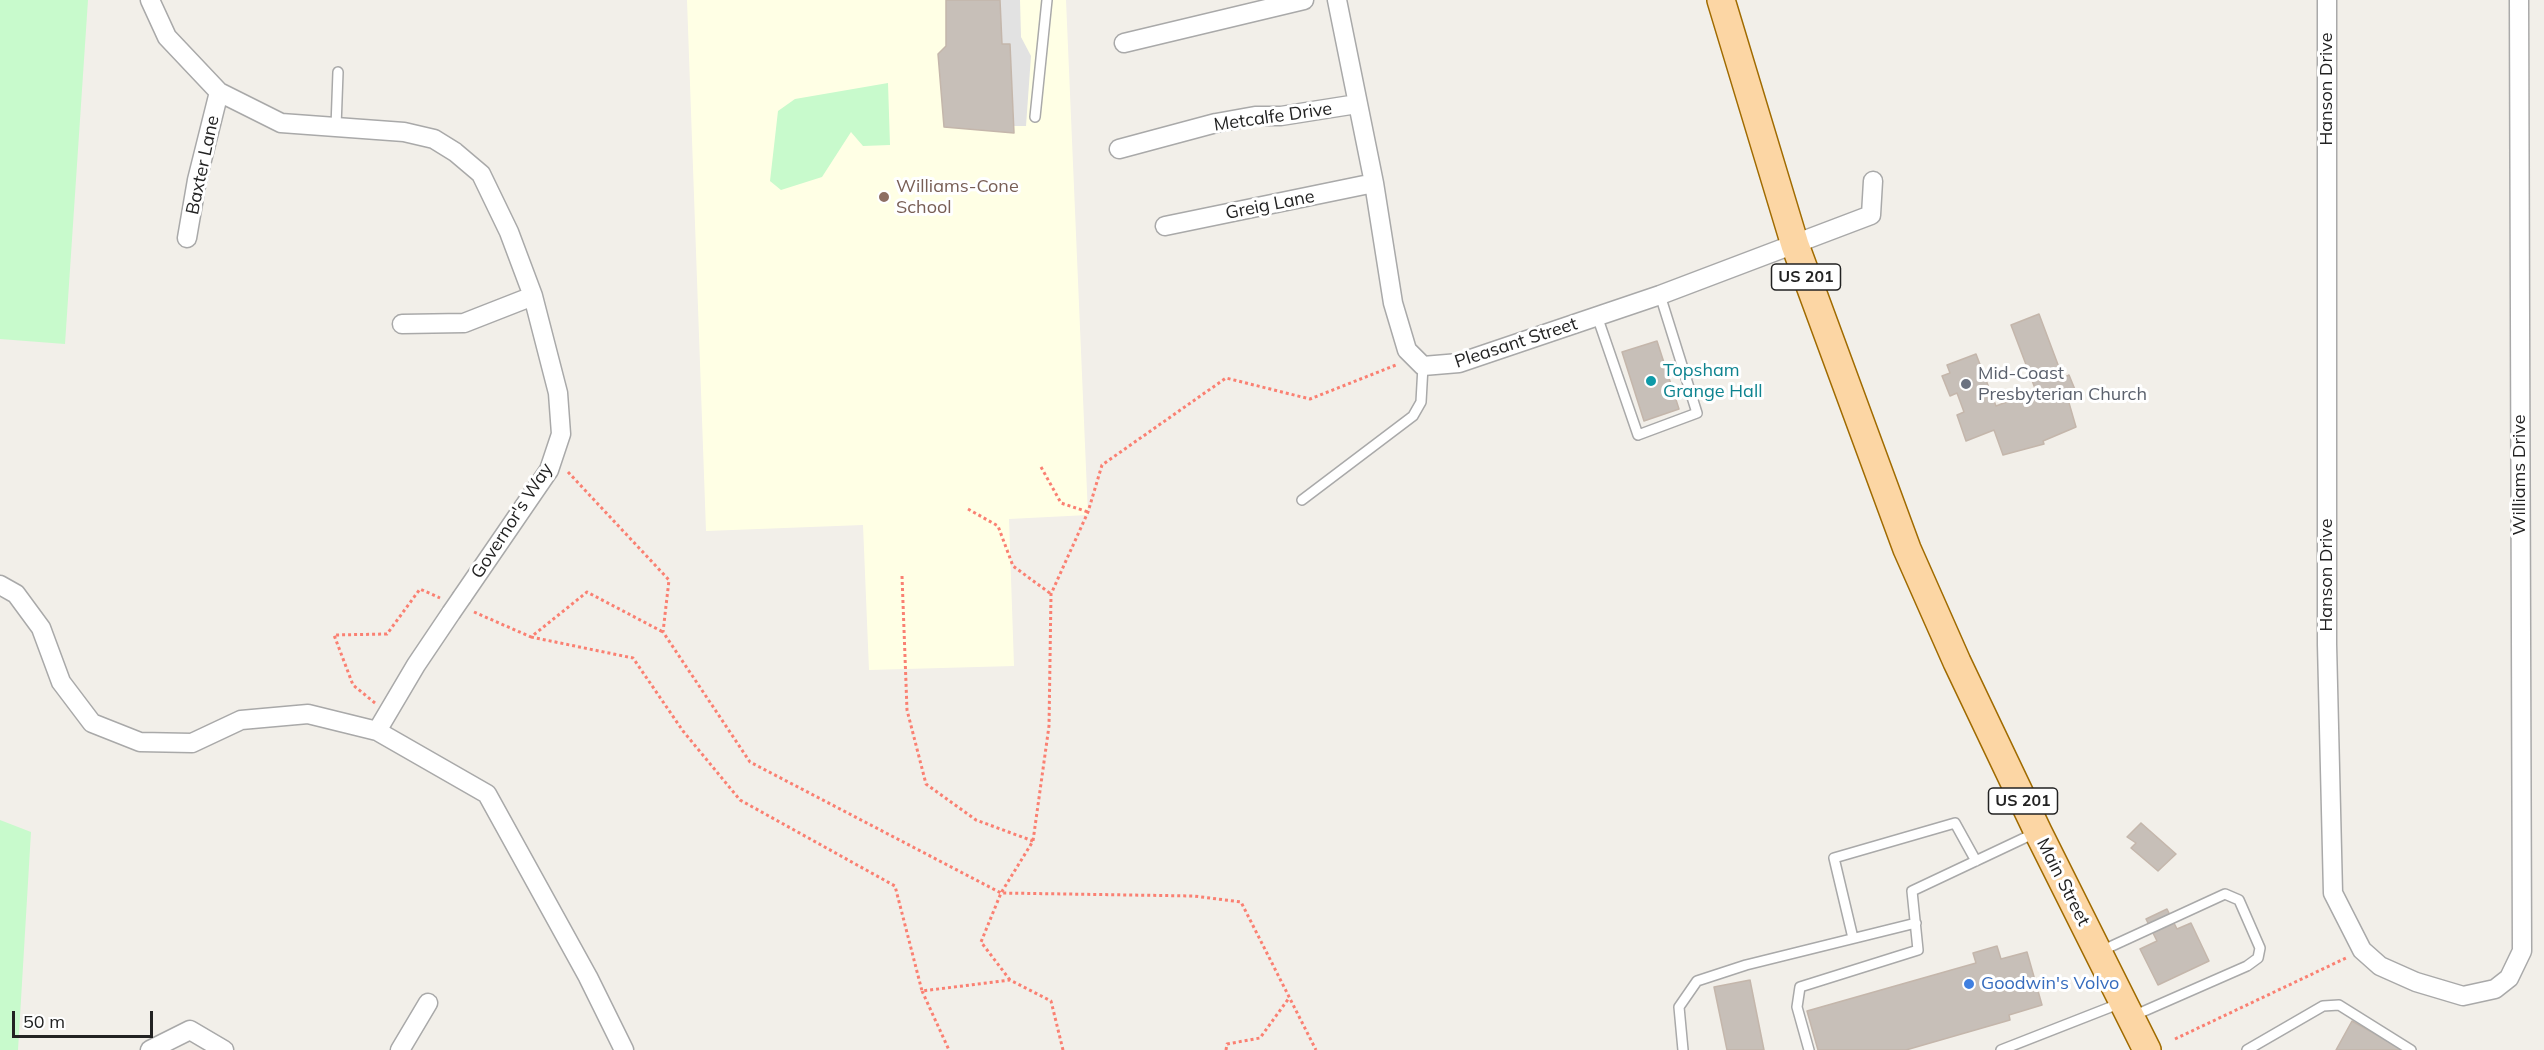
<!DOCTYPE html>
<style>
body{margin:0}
#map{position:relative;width:2544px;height:1050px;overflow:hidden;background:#f2efe9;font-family:Mulish,sans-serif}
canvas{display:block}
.scale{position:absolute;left:12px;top:1011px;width:141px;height:27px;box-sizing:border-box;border:3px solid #222;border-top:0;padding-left:8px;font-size:18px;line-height:21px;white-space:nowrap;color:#222;-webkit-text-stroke:4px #fff;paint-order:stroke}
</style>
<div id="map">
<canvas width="2544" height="1050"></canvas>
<div class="scale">50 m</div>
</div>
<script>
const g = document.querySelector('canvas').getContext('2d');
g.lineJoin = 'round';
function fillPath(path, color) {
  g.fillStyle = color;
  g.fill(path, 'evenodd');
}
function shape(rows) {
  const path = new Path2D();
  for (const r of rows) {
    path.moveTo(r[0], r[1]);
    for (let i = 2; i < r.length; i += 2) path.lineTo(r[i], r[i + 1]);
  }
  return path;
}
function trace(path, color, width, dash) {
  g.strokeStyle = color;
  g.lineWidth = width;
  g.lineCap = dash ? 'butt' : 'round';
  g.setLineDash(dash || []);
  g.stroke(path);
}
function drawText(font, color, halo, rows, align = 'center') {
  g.font = font + ' Mulish,sans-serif';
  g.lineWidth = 6;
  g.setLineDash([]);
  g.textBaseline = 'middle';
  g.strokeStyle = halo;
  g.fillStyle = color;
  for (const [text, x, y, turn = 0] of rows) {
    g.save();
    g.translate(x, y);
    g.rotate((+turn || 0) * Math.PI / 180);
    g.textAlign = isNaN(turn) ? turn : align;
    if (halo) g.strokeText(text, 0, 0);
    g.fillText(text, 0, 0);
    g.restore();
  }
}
const education = shape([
 [687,0,1066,0,1088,515,1009,519,1014,666,869,670,863,525,706,531]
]);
const park = shape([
 [0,0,88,0,65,344,0,339],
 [888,83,890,145,863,146,851,132,822,177,781,190,770,181,778,111,795,99],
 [0,820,31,832,18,1050,0,1050]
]);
const parking = shape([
 [1000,0,1020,0,1021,37,1031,56,1026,126,1014,126,1010,44,1002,44]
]);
const building = shape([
 [946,0,1000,0,1002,44,1010,44,1014,133,944,127,938,54,946,46,946,0],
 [2039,314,2063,378,2069,375,2076,392,2067,396,2076,427,2043,441,2044,444,2003,455,1994,430,1966,441,1957,415,1964,412,1957,393,1950,396,1942,376,1950,373,1947,365,1976,354,1996,406,2036,391,2011,325,2039,314],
 [1657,341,1679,409,1644,421,1622,352,1657,341],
 [2141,823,2176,854,2158,871,2131,848,2136,843,2127,837,2141,823],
 [2167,909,2177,929,2191,923,2209,961,2158,985,2140,949,2157,941,2146,919,2167,909],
 [1997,946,2001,959,2027,952,2042,1005,2009,1015,2010,1020,1906,1050,1818,1050,1807,1011,1976,963,1973,953,1997,946],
 [1750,980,1764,1050,1727,1050,1714,987,1750,980],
 [2352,1021,2404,1050,2336,1050,2352,1021]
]);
const path = shape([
 [1041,467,1061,503,1088,512],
 [568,472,669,580,663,632,750,762,1001,893,1194,896,1241,902,1316,1050],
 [968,509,998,526,1013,566,1051,594],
 [902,576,907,710,926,784,976,820,1033,841],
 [474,612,531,637,587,592,663,632],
 [531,637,633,658,683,731,740,800,895,886,922,991,1010,980,1051,1001,1063,1050],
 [375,703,353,685,334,635,387,634,420,589,440,598],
 [1010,980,981,942,1001,893,1033,841,1049,726,1051,594,1088,512,1102,465,1226,378,1310,399,1396,365],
 [922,991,949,1050],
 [2175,1039,2346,958],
 [1226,1050,1227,1044,1260,1038,1289,998]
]);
const service = shape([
 [1035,117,1047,0],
 [336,127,338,72],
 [1597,316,1638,435,1697,413,1660,295],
 [1302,500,1413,416,1421,402,1423,366],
 [1853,938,1834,858,1955,823,1976,861],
 [2101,951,2225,894,2239,900,2260,948,2258,958,2247,966,2133,1016],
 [1683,1050,1679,1007,1697,981,1746,965,1916,923],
 [1809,1050,1797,1007,1800,987,1918,950,1912,891,2035,833],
 [2001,1050,2121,1003],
 [2247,1050,2323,1006,2339,1005,2411,1050]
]);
const minor = shape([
 [150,0,167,37,219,92,281,123,404,132,434,139,455,152,481,174,509,232,533,296,558,393,561,434,549,470,462,597],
 [1337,0,1374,183,1393,303,1407,350,1423,366,1459,363,1660,295,1871,215,1873,181],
 [2327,0,2327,644,2333,893,2362,950,2380,966,2416,982,2463,996,2495,989,2509,978,2522,951,2519,0],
 [1124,43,1304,0],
 [1119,149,1216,123,1255,116,1281,116,1357,104],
 [1165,226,1374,183],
 [187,238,197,180,219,92],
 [402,324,464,323,533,296],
 [0,585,16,594,41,628,61,682,92,723,140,742,192,743,241,720,308,714,377,731],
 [451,613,416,665,377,731,487,794,588,977,624,1050],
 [150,1050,190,1030,224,1050],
 [400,1050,428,1003]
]);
const primary = shape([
 [1721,0,1795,245,1907,549,1957,662,2038,832,2147,1050]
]);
const minorBridge = shape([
 [451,613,462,597]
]);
const markers = [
 [884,197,6,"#8d6e63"],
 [1651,381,6,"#0f9aa8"],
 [1966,384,6,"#6b7280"],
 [1969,984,6,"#3f7fe0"]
];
const shields = [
 [1806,277,69],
 [2023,801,69]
];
const shieldNames = [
 ["US 201",1806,277],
 ["US 201",2023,801]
];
const streetNames = [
 ["Hanson Drive",2327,89,-90],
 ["Metcalfe Drive",1273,117,-8],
 ["Baxter Lane",203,165,-78],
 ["Greig Lane",1270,205,-11],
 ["Pleasant Street",1516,343,-18],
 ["Williams Drive",2520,475,-90],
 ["Governor's Way",512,521,-57],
 ["Hanson Drive",2327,575,-90],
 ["Main Street",2063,882,63]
];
const educationNames = [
 ["Williams-Cone",896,187],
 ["School",896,208]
];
const cultureNames = [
 ["Topsham",1663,371],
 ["Grange Hall",1663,392]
];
const worshipNames = [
 ["Mid-Coast",1978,374],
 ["Presbyterian Church",1978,395]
];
const shopNames = [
 ["Goodwin's Volvo",1981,984]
];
fillPath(education, '#ffffe5');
fillPath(park, '#c8facc');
fillPath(parking, '#e2e2e2');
fillPath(building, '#c7bfb8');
trace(building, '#c4b6ab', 1.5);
trace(service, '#a9a9a9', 12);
trace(minor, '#a9a9a9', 21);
trace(primary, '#a06b00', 30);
trace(path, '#fa8072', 3, [3, 3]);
trace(service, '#fff', 9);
trace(minor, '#fff', 18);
trace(primary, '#fcd6a4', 27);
trace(minorBridge, '#a9a9a9', 21, []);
trace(minorBridge, '#fff', 18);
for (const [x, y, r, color] of markers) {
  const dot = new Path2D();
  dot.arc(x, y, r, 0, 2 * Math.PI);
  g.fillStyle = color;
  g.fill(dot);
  trace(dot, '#fff', 2);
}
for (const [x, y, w] of shields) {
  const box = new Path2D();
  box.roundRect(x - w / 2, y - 13, w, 26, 4.5);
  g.fillStyle = '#fff';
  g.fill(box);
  trace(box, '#222', 1.5);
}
drawText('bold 16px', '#222', null, shieldNames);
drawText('18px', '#222', '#fff', streetNames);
drawText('18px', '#785e54', '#fff', educationNames, 'left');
drawText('18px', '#0d838f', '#fff', cultureNames, 'left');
drawText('18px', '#5b616d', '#fff', worshipNames, 'left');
drawText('18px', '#366cbe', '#fff', shopNames, 'left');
</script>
